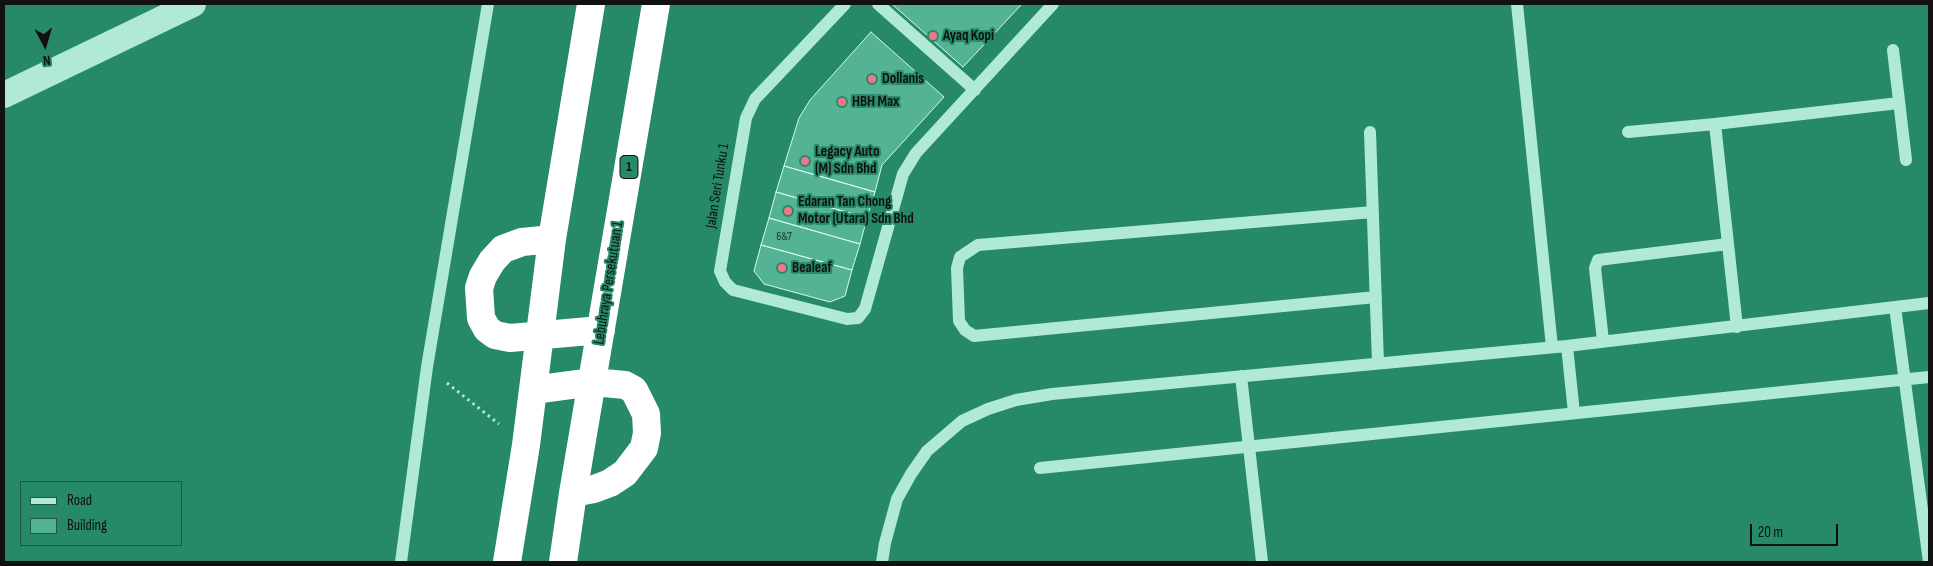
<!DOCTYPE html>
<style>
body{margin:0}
#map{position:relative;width:1933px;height:566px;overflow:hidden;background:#25896a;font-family:"Sofia Sans Condensed",sans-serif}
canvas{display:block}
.frame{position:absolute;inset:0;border:5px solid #111;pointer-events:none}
.legend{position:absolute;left:20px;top:481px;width:162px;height:65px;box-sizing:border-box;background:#25896a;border:1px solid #1d5946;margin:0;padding:6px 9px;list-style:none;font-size:15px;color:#111}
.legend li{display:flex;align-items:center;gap:10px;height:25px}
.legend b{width:25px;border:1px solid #1d5946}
.north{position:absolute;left:20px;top:20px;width:50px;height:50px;-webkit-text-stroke:4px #25896a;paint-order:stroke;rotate:174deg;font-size:14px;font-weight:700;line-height:20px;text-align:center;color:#111}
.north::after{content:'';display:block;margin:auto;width:18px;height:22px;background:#111;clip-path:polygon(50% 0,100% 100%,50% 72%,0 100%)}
.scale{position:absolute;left:1750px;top:524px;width:88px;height:22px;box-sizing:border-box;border:2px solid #111;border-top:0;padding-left:6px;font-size:15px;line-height:18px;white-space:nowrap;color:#111;-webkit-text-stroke:4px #25896a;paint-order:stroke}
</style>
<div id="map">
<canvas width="1933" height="566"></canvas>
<div class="frame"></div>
<ul class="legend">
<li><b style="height:6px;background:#b1e9d7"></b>Road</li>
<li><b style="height:14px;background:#55b395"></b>Building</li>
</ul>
<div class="north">N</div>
<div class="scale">20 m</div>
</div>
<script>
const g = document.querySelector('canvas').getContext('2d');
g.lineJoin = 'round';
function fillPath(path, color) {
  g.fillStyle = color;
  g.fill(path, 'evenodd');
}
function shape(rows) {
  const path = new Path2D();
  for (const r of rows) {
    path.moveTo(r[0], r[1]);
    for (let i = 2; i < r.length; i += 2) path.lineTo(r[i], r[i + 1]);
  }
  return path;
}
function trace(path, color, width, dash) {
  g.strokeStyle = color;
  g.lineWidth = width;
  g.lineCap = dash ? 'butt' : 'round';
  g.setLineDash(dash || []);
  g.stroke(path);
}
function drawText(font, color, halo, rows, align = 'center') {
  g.font = font + ' "Sofia Sans Condensed",sans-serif';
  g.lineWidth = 4;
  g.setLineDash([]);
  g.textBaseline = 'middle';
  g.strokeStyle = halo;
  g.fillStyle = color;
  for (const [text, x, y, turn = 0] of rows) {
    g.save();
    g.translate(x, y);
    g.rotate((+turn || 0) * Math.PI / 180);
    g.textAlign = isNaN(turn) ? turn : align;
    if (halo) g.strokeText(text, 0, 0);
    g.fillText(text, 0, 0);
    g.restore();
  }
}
const building = shape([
 [894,4,1022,4,963,67,893,5,894,4],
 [871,32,944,97,882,165,875,192,784,166,799,118,810,100,871,32],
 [784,166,875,192,867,218,776,192,784,166],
 [776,192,867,218,860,244,769,218,776,192],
 [769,218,860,244,852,270,761,245,769,218],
 [761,245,852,270,845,296,830,302,764,284,754,271,761,245]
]);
const path = shape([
 [447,383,499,424]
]);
const lane = shape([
 [845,4,755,99,746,118,720,271,725,282,733,290,847,319,858,318,865,309,903,174,916,153,1053,4],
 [878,4,975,90],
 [1517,4,1552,347],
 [1893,50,1906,160],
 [1370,132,1378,363],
 [1628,132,1715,124],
 [1373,212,978,245,960,257,957,268,959,321,965,330,974,336,1376,297],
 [1895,307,1929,562],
 [1737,327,1715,124,1899,103],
 [1603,341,1595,268,1598,260,1728,244],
 [1567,346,1574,413],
 [1241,376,1262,562],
 [1040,468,1929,377],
 [401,562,427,367,488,4],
 [882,562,885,543,897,499,911,474,927,451,962,421,988,409,1016,400,1052,394,1567,346,1929,303]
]);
const street = shape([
 [4,95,193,4]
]);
const highway = shape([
 [552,239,522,242,503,249,492,261,483,276,479,288,481,318,487,329,495,335,510,338,601,330],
 [533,390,593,382,625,385,634,390,646,414,647,433,644,448,625,473,610,483,594,489,573,493],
 [507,562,526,445,552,239,591,4],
 [563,562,573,493,656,4]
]);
const markers = [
 [933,36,5,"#f3758a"],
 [872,79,5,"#f3758a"],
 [842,102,5,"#f3758a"],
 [805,161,5,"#f3758a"],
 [788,211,5,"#f3758a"],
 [782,268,5,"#f3758a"]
];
const numberNames = [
 ["6&7",784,237]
];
const shields = [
 [629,167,18]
];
const shieldNames = [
 ["1",629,167]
];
const poiNames = [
 ["Ayaq Kopi",943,36],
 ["Dollanis",882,79],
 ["HBH Max",852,102],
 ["Legacy Auto",815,152],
 ["(M) Sdn Bhd",815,169],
 ["Edaran Tan Chong",798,202],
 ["Motor (Utara) Sdn Bhd",798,219],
 ["Bealeaf",792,268]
];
const streetNames = [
 ["Jalan Seri Tunku 1",718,186,-81],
 ["Lebuhraya Persekutuan 1",609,283,-81]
];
fillPath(building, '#55b395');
trace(building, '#d5f7ec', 1);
trace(path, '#b1e9d7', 3, [2.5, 4]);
trace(lane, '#b1e9d7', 12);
trace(street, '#b1e9d7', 26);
trace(highway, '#fff', 28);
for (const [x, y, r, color] of markers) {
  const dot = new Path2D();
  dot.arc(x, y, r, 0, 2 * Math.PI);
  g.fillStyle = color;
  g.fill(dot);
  trace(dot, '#25896a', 2);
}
drawText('12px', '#223a32', null, numberNames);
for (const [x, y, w] of shields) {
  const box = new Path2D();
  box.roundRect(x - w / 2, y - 11.5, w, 23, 4);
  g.fillStyle = '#25896a';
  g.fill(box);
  trace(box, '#111', 1);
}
drawText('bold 14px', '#111', null, shieldNames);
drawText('bold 15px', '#111', '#25896a', poiNames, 'left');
drawText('15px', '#111', '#25896a', streetNames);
</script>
